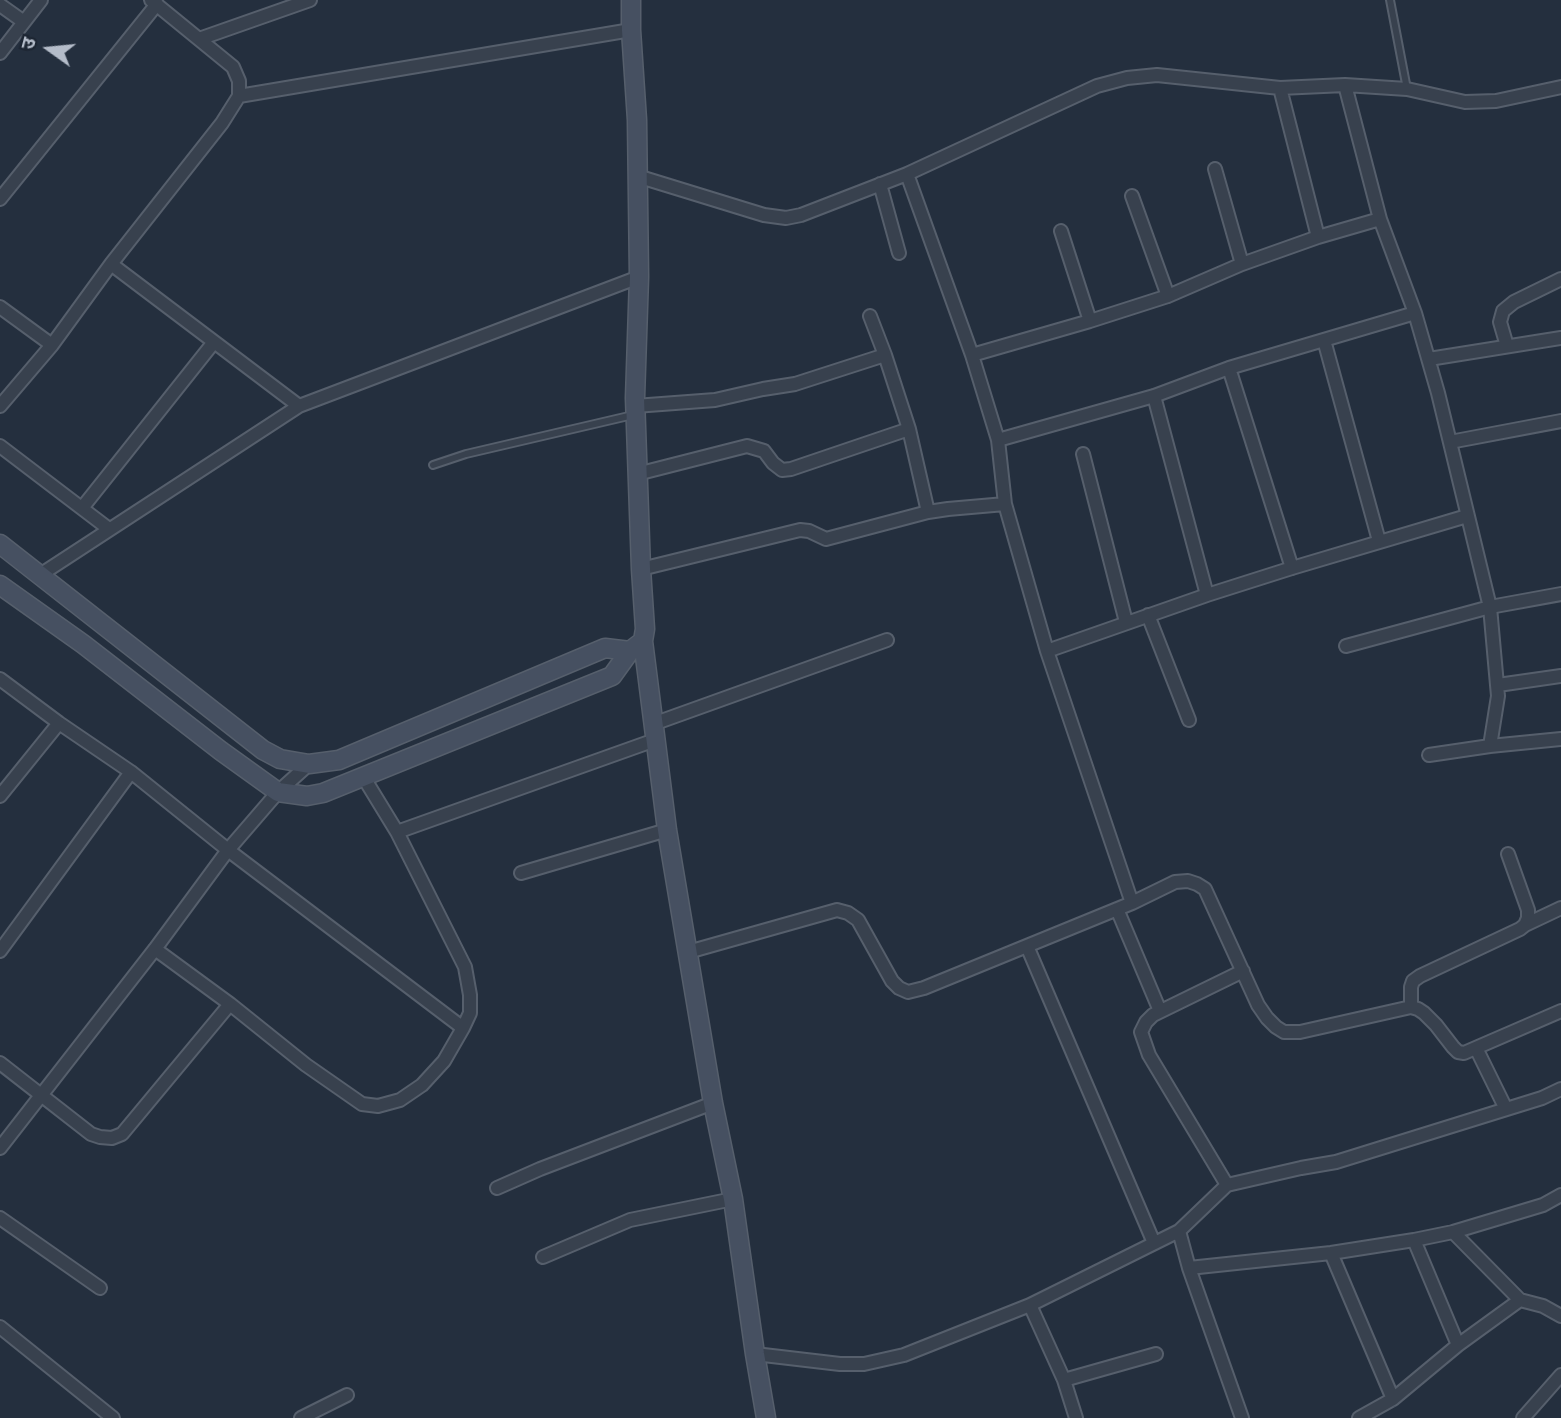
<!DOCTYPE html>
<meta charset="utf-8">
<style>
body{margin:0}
#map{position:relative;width:1561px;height:1418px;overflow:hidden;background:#242f3e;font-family:"Varela Round","Noto Sans Devanagari",sans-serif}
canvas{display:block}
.north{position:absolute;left:14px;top:14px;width:70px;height:70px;-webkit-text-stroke:5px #1d2633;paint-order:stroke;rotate:285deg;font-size:19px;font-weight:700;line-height:28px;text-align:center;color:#b4bcc9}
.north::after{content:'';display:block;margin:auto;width:24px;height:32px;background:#b4bcc9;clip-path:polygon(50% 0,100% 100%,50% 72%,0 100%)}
</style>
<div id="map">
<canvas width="1561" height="1418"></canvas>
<div class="north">उ</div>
</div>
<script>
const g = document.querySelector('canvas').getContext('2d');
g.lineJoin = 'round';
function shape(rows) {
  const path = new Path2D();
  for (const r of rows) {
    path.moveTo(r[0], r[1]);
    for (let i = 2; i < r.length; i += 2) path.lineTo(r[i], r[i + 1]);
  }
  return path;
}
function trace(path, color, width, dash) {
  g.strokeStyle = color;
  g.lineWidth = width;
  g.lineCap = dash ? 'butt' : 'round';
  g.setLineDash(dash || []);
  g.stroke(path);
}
const lane = shape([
 [1390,0,1407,89],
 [433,465,466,454,633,415]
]);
const street = shape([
 [0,5,24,22],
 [199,39,310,0],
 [0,53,41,0],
 [1345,85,1380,219,1415,313,1438,393,1490,607,1498,696,1490,746],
 [1280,88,1318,237],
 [239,96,631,30],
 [1215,169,1242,264],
 [907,174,972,355,998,440,1005,504,1047,651,1132,903],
 [637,176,764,215,786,218,801,215,907,174,1097,86,1127,78,1157,75,1280,88,1345,85,1407,89,1465,102,1496,101,1561,87],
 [880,184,899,253],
 [1132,196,1168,296],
 [0,199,157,4],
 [1061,231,1090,321],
 [111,264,299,406],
 [0,307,52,345],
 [870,316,885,355,909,429,928,512,948,509,1005,504],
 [1324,340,1379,541],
 [1507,346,1500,322,1503,311,1514,302,1561,279],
 [972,355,1090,321,1168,296,1242,264,1318,237,1380,219],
 [1429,359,1561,338],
 [1229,368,1292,568],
 [1154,396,1207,595],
 [0,406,52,345,111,264,222,123,239,96,239,81,233,67,151,0],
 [635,406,715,400,763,389,795,384,885,355],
 [998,440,1154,396,1229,368,1415,313],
 [1450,442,1561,421],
 [0,446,109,529],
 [1083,454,1126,622],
 [637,474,747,446,764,451,773,463,782,470,791,469,909,429],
 [82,508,214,342],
 [641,569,800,530,809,531,826,539,928,512],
 [40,575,299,406,639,277],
 [1148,615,1189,720],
 [1346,646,1490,607,1561,594],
 [1047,651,1207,595,1292,568,1467,516],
 [0,679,59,723,131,772,228,850,463,1028],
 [1498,685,1561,676],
 [653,724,887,640],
 [1429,755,1490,746,1561,739],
 [0,796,59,723],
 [397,832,655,740],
 [521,873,667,830],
 [1117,909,1160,1011],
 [1525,925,1561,908],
 [1027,946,1154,1243],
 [155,949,230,1004,306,1065,362,1104,378,1106,400,1100,422,1085,444,1061,463,1028,470,1013,470,995,465,967,397,832,364,778],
 [0,951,131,772],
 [688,952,837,910,848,913,858,920,892,981,899,988,908,992,924,988,1132,903,1175,882,1188,881,1197,884,1205,889,1258,1005,1267,1018,1276,1027,1284,1032,1300,1032,1411,1007,1418,1009,1424,1013,1436,1025,1453,1047,1458,1052,1464,1053,1561,1011],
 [1411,1007,1411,987,1413,981,1420,976,1520,929,1525,925,1528,918,1528,910,1508,854],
 [1476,1048,1506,1109],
 [0,1063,91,1134,100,1137,112,1138,122,1134,230,1004],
 [0,1148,155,949,228,850,278,792,309,764],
 [1227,1185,1149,1055,1141,1032,1146,1022,1153,1015,1243,971],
 [497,1188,540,1169,713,1103],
 [0,1218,100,1288],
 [1179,1231,1189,1268,1242,1418],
 [1453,1232,1520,1300],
 [1414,1240,1458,1345],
 [1331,1253,1393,1399,1359,1418],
 [543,1257,630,1220,733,1199],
 [1189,1268,1331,1253,1414,1240,1453,1232,1543,1205,1561,1195],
 [1030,1305,1064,1380,1076,1418],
 [0,1327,113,1418],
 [755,1354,840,1364,864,1364,904,1355,1030,1305,1179,1231,1227,1185,1301,1168,1336,1162,1542,1098,1561,1089],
 [1064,1380,1156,1354],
 [1393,1399,1458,1345,1520,1300,1543,1306,1561,1316],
 [301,1418,347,1395],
 [1523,1418,1561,1375]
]);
const secondary = shape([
 [0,544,263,750,280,759,309,764,339,760,605,648,630,651],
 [0,585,83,644,221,751,278,792,307,796,323,793,612,676,630,651,643,641,645,629,641,569,635,398,639,277,637,120,631,30,631,0],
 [643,641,667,830,713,1103,733,1199,755,1354,766,1418]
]);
trace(lane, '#565f6c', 10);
trace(street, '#565f6c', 16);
trace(secondary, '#565f6c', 21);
trace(lane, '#38414e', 6);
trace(street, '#38414e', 12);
trace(secondary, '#465061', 18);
</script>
